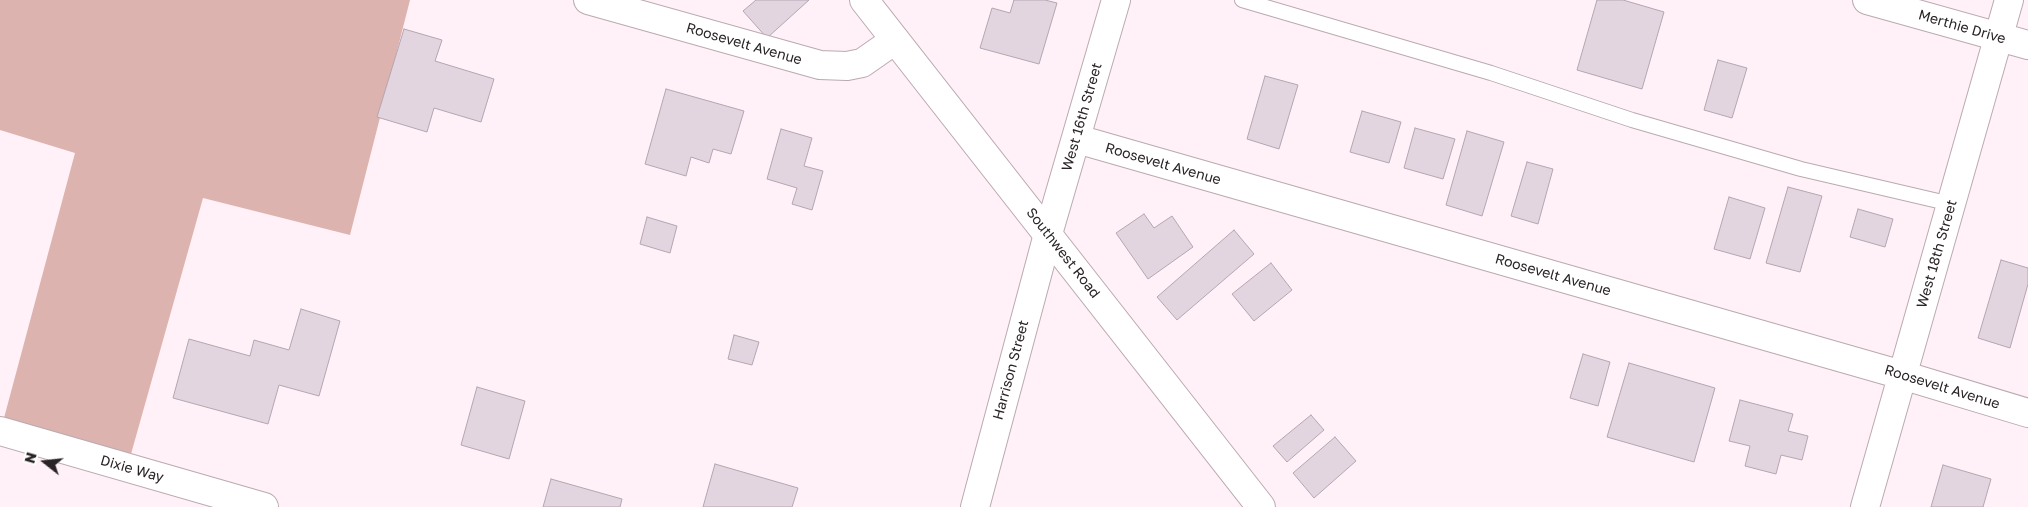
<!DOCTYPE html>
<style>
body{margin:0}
#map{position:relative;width:2028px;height:507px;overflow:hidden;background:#fff1f7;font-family:"Golos Text",sans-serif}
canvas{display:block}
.north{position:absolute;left:20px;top:437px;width:50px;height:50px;-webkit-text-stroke:4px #fff;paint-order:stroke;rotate:286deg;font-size:14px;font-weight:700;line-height:20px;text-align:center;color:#2a2426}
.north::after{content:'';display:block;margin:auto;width:18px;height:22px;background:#2a2426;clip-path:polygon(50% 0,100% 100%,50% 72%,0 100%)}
</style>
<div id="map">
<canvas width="2028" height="507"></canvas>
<div class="north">N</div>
</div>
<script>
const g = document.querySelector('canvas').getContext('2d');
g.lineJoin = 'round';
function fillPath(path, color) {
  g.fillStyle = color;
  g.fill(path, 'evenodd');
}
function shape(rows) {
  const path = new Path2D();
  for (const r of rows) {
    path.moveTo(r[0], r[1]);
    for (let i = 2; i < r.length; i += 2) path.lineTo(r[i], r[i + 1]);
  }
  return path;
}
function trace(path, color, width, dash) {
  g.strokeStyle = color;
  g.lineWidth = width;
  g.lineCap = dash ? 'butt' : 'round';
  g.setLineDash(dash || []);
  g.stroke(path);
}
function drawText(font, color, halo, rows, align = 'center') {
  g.font = font + ' "Golos Text",sans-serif';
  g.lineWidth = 4.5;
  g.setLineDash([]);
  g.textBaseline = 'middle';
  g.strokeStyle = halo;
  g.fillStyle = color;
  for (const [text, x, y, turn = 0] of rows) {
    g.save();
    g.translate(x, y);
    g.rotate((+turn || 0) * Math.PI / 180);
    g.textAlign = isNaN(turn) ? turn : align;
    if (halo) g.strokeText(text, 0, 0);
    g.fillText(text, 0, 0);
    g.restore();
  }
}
const forest = shape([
 [0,0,410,0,350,235,203,198,131,454,4,418,75,153,0,130]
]);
const building = shape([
 [756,0,809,0,767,38,743,11,756,0],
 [1014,0,1045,0,1057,3,1039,64,980,48,992,8,1010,13,1014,0],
 [1597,0,1623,0,1664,12,1642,89,1577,70,1597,0],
 [404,29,442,40,435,61,494,79,481,122,434,108,427,132,377,117,404,29],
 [1718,60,1747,68,1732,118,1704,110,1718,60],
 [1265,76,1298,85,1279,149,1247,139,1265,76],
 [666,89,744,111,731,154,713,149,709,163,691,157,686,176,645,164,666,89],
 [1362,111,1401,122,1389,163,1350,152,1362,111],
 [1415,128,1455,139,1443,179,1404,168,1415,128],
 [781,129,812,138,804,166,823,171,812,210,792,204,797,188,767,179,781,129],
 [1467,131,1504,142,1482,216,1446,205,1467,131],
 [1527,162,1553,169,1538,224,1511,216,1527,162],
 [1788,187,1822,196,1800,272,1766,263,1788,187],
 [1729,197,1765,208,1750,259,1714,249,1729,197],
 [1858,209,1893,219,1885,247,1850,237,1858,209],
 [1144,214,1154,228,1172,216,1193,247,1148,279,1116,233,1144,214],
 [647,217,677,226,670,253,640,244,647,217],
 [1234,230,1254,254,1177,320,1157,297,1234,230],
 [2001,260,2028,268,2028,284,2010,348,1978,338,2001,260],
 [1271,263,1292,290,1254,321,1232,294,1271,263],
 [301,309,340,321,319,396,279,385,268,424,173,398,189,339,250,356,254,340,289,350,301,309],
 [734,335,759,342,752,365,728,359,734,335],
 [1583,354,1610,362,1598,406,1570,398,1583,354],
 [1629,363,1715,388,1694,462,1607,437,1629,363],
 [477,387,525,401,509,459,461,445,477,387],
 [1740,400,1793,414,1788,431,1808,436,1802,460,1781,455,1776,474,1745,466,1750,446,1729,441,1740,400],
 [1311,415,1324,430,1287,462,1273,446,1311,415],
 [1335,437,1356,461,1314,498,1293,473,1335,437],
 [715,464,798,488,792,507,703,507,715,464],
 [1943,465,1991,479,1983,507,1931,507,1943,465],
 [551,479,622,499,620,507,543,507,551,479]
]);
const lane = shape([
 [1242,0,1491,73,1632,120,1801,169,1951,204]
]);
const street = shape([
 [588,0,820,65,847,66,862,63,895,40],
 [1867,0,2028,45],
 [1077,139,1902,375,2028,413],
 [0,431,264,507],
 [975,507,1048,234,1116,0],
 [1865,507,2009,0]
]);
const secondary = shape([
 [864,0,1261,507]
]);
const streetNames = [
 ["Merthie Drive",1962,27,16],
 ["Roosevelt Avenue",744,44,16],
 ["West 16th Street",1082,117,-74],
 ["Roosevelt Avenue",1163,164,16],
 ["Southwest Road",1063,253,52],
 ["West 18th Street",1937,254,-74],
 ["Roosevelt Avenue",1553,275,16],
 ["Harrison Street",1011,370,-75],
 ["Roosevelt Avenue",1942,387,17],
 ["Dixie Way",132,469,16]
];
fillPath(forest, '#dcb3ae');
fillPath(building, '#e3d5e0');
trace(building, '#b3a6b1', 1);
trace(lane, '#baaab1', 16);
trace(street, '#baaab1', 30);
trace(secondary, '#baaab1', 30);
trace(lane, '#fff', 14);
trace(street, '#fff', 28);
trace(secondary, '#fff', 28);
drawText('14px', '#2a2426', '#fff', streetNames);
</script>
